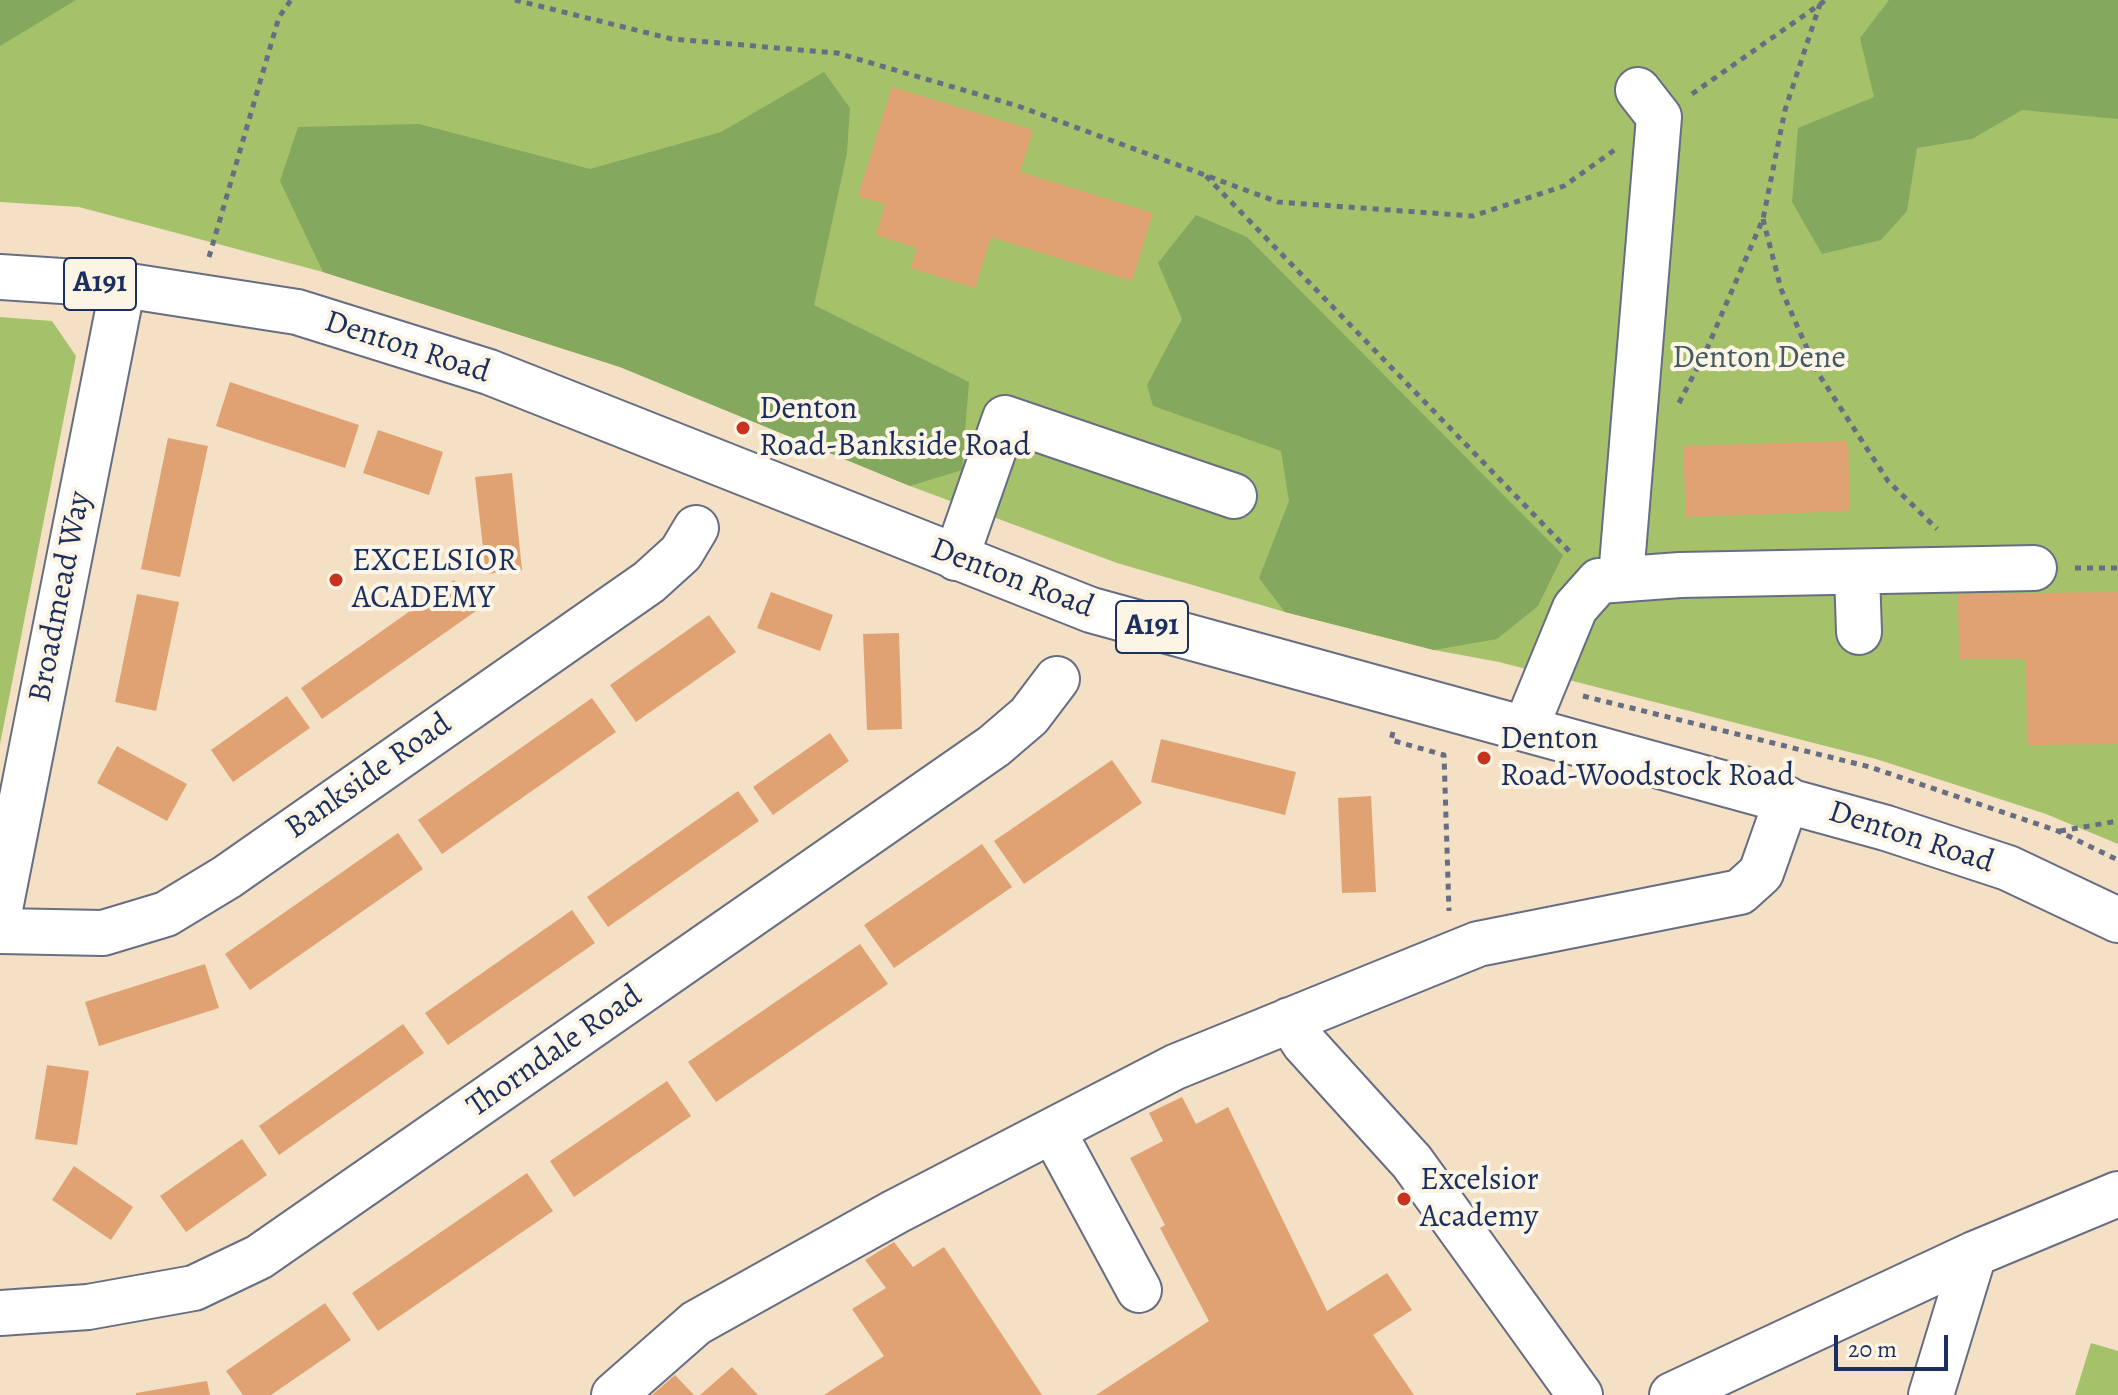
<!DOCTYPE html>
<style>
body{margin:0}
#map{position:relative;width:2118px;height:1395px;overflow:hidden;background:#f4e0c4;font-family:Alegreya,serif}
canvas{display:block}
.scale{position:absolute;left:1834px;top:1335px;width:114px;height:36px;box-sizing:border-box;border:4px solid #1b2f5e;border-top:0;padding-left:10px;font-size:24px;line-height:28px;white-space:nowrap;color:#1b2f5e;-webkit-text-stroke:6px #fcf5e5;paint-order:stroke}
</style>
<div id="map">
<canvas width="2118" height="1395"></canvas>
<div class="scale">20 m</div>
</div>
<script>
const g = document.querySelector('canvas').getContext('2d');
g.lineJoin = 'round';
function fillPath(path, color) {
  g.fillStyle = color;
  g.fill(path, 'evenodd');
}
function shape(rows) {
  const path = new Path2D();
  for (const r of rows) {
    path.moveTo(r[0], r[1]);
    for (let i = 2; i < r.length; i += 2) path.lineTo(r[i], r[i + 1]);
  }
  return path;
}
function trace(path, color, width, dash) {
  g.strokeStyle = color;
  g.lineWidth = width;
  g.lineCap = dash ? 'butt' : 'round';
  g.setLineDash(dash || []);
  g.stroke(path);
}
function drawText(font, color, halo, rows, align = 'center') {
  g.font = font + ' Alegreya,serif';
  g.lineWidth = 8;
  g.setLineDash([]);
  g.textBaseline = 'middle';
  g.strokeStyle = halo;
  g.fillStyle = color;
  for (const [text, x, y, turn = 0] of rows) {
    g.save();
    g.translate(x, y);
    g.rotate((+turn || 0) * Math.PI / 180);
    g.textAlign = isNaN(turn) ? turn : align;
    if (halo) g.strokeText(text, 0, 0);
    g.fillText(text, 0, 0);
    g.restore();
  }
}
const green = shape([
 [0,0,2118,0,2118,844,2046,814,1876,759,1499,662,1434,650,1285,612,1117,563,910,486,620,367,323,272,79,207,0,202],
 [0,317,52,321,76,356,0,744],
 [2091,1343,2118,1351,2118,1395,2075,1395]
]);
const forest = shape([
 [0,0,76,0,0,46],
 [1889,0,2118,0,2118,119,2022,110,1972,139,1917,148,1907,211,1881,240,1822,254,1792,202,1798,128,1874,97,1860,38],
 [824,72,850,108,847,153,814,305,969,382,962,470,910,486,620,367,323,272,280,181,298,127,419,124,590,169,721,132],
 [1196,215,1247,237,1563,555,1538,606,1497,639,1434,650,1285,612,1259,578,1289,501,1281,451,1153,406,1147,385,1182,319,1158,263]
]);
const building = shape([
 [892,87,1033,130,1020,172,1153,213,1132,281,991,237,975,288,911,268,917,248,876,235,885,204,858,196],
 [230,382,359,425,345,468,216,426],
 [378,430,443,452,429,495,363,473],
 [168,438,208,446,180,577,141,569],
 [1848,441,1850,511,1686,517,1683,446],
 [512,473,522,570,486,574,475,477],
 [454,580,476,611,322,719,301,688],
 [771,592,833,615,820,651,757,628],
 [2118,592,2118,744,2027,745,2026,659,1959,659,1958,594],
 [137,594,179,602,156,711,115,702],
 [709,615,736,652,636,722,610,685],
 [899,633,902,729,867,730,863,634],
 [287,696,310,728,233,782,211,750],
 [592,698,616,732,442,854,418,820],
 [830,733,849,761,773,815,753,787],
 [1161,739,1296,772,1285,815,1151,782],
 [117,746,187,784,167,821,97,783],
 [1112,760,1142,803,1024,884,994,841],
 [738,791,759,821,608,927,587,897],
 [1371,796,1376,892,1342,893,1338,798],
 [398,833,423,869,250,990,225,954],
 [982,844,1012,887,894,968,864,925],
 [572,910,595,943,448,1045,425,1013],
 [860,944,888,984,716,1102,688,1062],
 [205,964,219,1008,99,1046,85,1002],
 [403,1024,424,1053,279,1155,259,1126],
 [47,1065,89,1071,77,1145,35,1139],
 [667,1081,691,1116,574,1197,550,1161],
 [1182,1097,1196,1124,1228,1107,1327,1311,1387,1273,1412,1310,1373,1335,1414,1395,1096,1395,1209,1321,1160,1228,1165,1225,1130,1158,1163,1141,1149,1113],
 [242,1139,267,1175,186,1232,160,1196],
 [74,1166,133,1207,111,1240,52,1200],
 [527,1173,553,1211,378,1331,352,1293],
 [894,1242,913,1267,944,1247,1042,1395,824,1395,884,1356,852,1309,886,1288,865,1260],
 [325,1303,351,1340,271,1395,243,1395,226,1371],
 [732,1367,758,1395,700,1395],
 [675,1375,694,1395,652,1395],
 [207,1381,210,1395,136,1395,136,1393]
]);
const path = shape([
 [515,0,672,39,837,53,1018,106,1278,202,1473,216,1564,186,1616,149],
 [1692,94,1826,0],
 [1206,176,1572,554],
 [1763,219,1781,289,1818,373,1888,481,1937,529],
 [209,257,279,17,291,0],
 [1679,403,1705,353,1763,219,1785,110,1820,4],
 [2075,568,2118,568],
 [1583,696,1870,767,2058,831,2118,860],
 [1393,732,1391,740,1444,755,1449,911],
 [2060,831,2118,821]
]);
const minor = shape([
 [956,558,1005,418,1234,496],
 [1857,573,1859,632],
 [1621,577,1659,117,1638,90],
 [1526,727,1575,608,1599,581,1680,575,2034,568],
 [0,909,123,285],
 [0,931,103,933,166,914,227,877,649,582,681,553,696,528],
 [1289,1020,1304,1043,1412,1162,1580,1395],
 [1053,1131,1139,1290],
 [0,1313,88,1307,194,1288,259,1257,994,746,1029,716,1057,679],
 [614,1395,696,1323,895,1212,1175,1067,1478,944,1740,892,1761,873,1787,799],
 [1672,1395,1974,1254,2118,1194],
 [1931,1395,1974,1254]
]);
const major = shape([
 [0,277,123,285,297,312,489,372,1091,610,1886,828,2008,868,2118,920]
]);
const markers = [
 [743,428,8,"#c8321e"],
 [336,580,8,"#c8321e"],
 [1484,758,8,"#c8321e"],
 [1404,1199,8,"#c8321e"]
];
const shields = [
 [100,284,72],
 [1152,627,72]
];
const shieldNames = [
 ["A191",100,284],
 ["A191",1152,627]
];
const streetNames = [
 ["Denton Road",407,348,18],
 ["Denton Road",1012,579,21],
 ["Broadmead Way",61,597,-79],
 ["Bankside Road",369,777,-35],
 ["Denton Road",1911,838,18],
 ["Thorndale Road",555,1052,-35]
];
const parkNames = [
 ["Denton Dene",1759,359]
];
const poiNames = [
 ["Denton",759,410],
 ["Road-Bankside Road",759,447],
 ["EXCELSIOR",352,562],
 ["ACADEMY",352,599],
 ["Denton",1500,740],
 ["Road-Woodstock Road",1500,777],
 ["Excelsior",1420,1181],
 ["Academy",1420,1218]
];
fillPath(green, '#a5c26a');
fillPath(forest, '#84a85e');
fillPath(building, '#e0a272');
trace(minor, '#676d82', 48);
trace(major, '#676d82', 48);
trace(path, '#676d82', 5, [6, 6]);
trace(minor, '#fff', 44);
trace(major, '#fff', 44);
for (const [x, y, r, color] of markers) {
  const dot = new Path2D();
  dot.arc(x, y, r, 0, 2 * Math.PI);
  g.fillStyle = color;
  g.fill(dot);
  trace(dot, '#fcf5e5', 3);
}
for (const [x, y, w] of shields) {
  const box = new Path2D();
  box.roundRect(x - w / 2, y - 26, w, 52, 6);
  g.fillStyle = '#fcf5e5';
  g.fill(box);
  trace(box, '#1b2f5e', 2);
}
drawText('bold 30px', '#1b2f5e', null, shieldNames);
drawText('32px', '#1b2f5e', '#fcf5e5', streetNames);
drawText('32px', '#445b62', '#fcf5e5', parkNames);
drawText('32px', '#1b2f5e', '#fcf5e5', poiNames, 'left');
</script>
